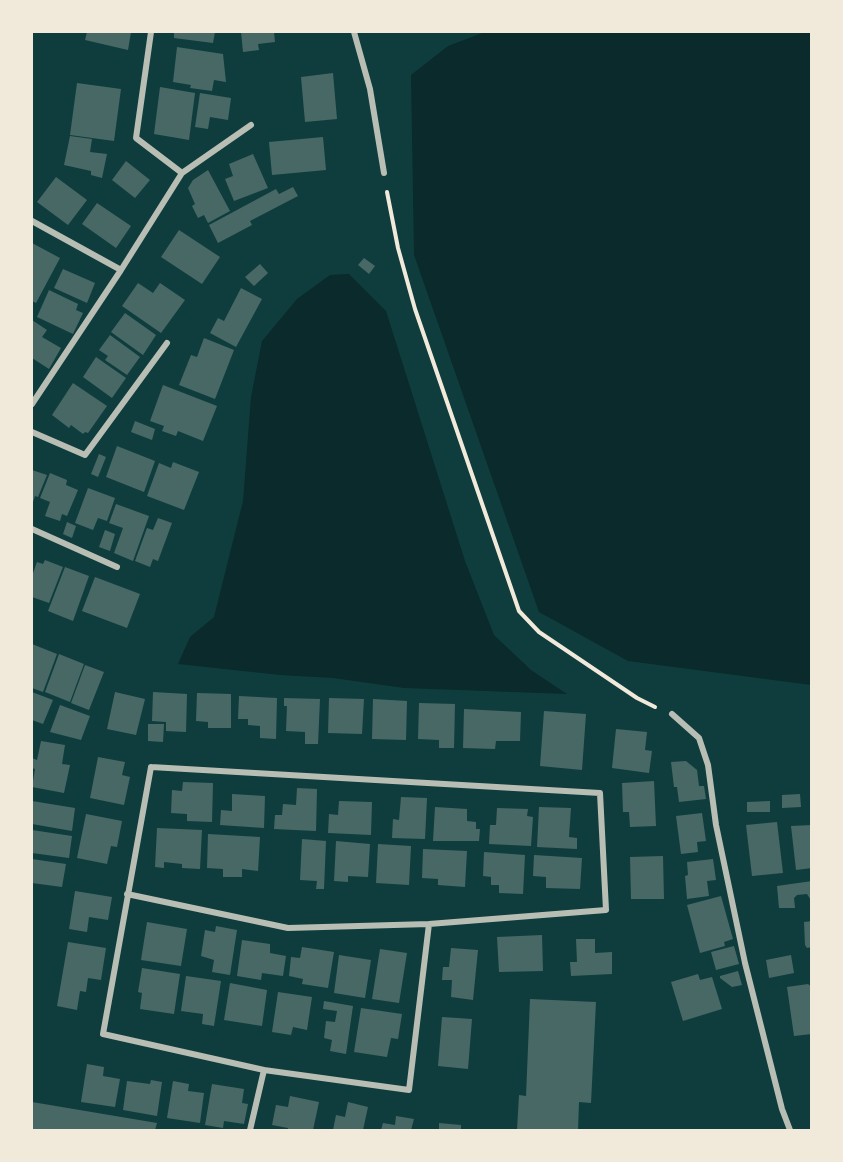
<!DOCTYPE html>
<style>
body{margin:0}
#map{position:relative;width:843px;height:1162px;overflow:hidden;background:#0f3d3e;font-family:"PT Serif",serif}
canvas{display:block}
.frame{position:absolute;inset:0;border:33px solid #f1e9da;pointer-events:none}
</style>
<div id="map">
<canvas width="843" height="1162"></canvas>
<div class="frame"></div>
</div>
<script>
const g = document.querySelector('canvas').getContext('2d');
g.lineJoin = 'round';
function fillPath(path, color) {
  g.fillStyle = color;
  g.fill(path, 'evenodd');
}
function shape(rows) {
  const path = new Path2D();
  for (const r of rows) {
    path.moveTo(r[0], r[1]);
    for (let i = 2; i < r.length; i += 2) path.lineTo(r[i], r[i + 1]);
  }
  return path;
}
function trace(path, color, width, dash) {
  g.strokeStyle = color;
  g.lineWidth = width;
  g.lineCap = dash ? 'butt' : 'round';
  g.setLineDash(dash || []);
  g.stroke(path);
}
const water = shape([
 [485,32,811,32,811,685,628,661,539,612,414,255,411,75,448,46],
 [349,274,386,311,465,561,494,635,531,670,567,694,404,688,333,678,280,675,178,664,190,637,214,617,243,501,251,397,262,341,297,299,330,275]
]);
const building = shape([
 [87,32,131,32,128,50,85,40],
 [174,32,215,32,213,43,174,38],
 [241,32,274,32,275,42,258,44,259,50,243,52],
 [177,47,223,54,226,82,214,80,212,91,190,88,191,85,173,82],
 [333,73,337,119,305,122,301,77],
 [77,83,121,89,114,141,70,135],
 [160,87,195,93,189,140,154,134],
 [200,93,231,98,228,120,210,117,208,129,195,127],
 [70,136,92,139,90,152,107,154,102,178,91,175,91,171,64,165],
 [323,137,326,170,272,175,269,142],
 [253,154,268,188,234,201,225,179,233,176,229,164],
 [126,161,150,180,135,198,112,180],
 [208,170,230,211,208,223,204,215,198,218,192,206,195,204,188,188,193,180],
 [56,177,87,200,68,225,37,202],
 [293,187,298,196,250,221,252,225,218,243,209,225,276,189,279,194],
 [97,203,131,226,116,248,82,224],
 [179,230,220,257,202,284,161,257],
 [32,243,60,258,36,303,32,301],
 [364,258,375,266,369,274,358,265],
 [260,264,268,273,254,286,245,277],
 [63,269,95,283,87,303,54,288],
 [138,283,153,293,160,283,185,300,161,333,122,306],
 [241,288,262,299,236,347,210,333,218,318,224,321],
 [49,290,78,304,76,310,83,313,73,334,37,317],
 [125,313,156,335,143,355,111,332],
 [32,320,47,330,42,337,61,348,49,369,32,358],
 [110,335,140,357,127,375,105,360,108,356,99,350],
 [204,338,234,350,215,399,179,385,191,355,197,357],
 [96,357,126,378,112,398,83,377],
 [73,383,107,406,88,433,85,432,83,434,71,425,69,428,52,415],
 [163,385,217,406,203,441,178,431,176,436,162,431,164,426,150,421],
 [135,421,155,429,152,440,131,432],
 [117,446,155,461,144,492,106,477],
 [99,454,106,457,98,477,91,474],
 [173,462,199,472,184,510,147,496,159,463,171,468],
 [32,470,47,475,38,497,35,496,32,505],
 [50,473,67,480,66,485,78,490,67,516,62,514,60,521,45,516,50,502,40,498],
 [88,488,115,498,107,521,98,518,93,530,75,523],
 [116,504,149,516,133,561,114,553,123,528,109,523],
 [158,518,172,523,158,561,153,559,150,567,135,561,147,528,153,530],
 [67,522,76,526,72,538,63,534],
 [105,530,115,534,110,551,99,547],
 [45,560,63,567,49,603,32,597,32,576,37,562,43,564],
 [65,567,89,576,73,621,48,611],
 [95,577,140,594,127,628,82,611],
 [32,644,57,654,43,692,32,688],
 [59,654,84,664,70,702,45,692],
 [85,665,104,672,89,710,71,703],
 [32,692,53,700,43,724,32,720],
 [115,692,145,699,136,735,107,729],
 [153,692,187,694,186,732,166,731,166,722,152,721],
 [197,693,231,694,231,728,208,728,208,722,196,721],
 [239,696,277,698,276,739,260,738,260,726,248,725,248,719,238,719],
 [284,698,320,699,318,744,305,744,305,732,286,731,287,706,284,706],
 [329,698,364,699,362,734,328,733],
 [373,699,407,701,406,740,372,739],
 [419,703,455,704,454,748,439,748,439,740,418,739],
 [60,705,90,716,81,740,50,732],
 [464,709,521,712,520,741,496,741,495,749,463,748],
 [544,711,586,714,582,770,540,766],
 [148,724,164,724,163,742,148,741],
 [616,729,647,732,645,750,652,751,649,773,612,768],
 [41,741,65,745,62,764,70,765,64,793,32,787,35,769,32,768,32,758,37,760],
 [98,757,125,762,122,775,130,777,124,805,90,798],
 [686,761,697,770,699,786,704,786,706,799,679,802,677,787,674,787,671,762],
 [654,781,656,826,630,827,629,812,623,812,622,783],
 [183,782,213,783,212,822,187,821,187,814,171,813,172,790,182,791],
 [297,788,317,789,316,831,274,829,275,815,282,815,283,804,296,805],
 [232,794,265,796,264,828,220,825,221,810,232,811],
 [800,794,801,807,782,808,782,795],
 [401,797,427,798,425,839,392,838,393,819,399,820],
 [32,801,75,808,72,831,32,824],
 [339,801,372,802,371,835,328,833,329,814,338,815],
 [770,801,770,812,747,812,747,802],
 [435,807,467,809,467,821,476,822,476,829,480,829,479,841,433,841],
 [539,807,571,808,569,837,577,838,577,849,537,847],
 [497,808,528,809,527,816,533,817,531,846,489,844,490,825,496,825],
 [702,813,706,841,697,842,698,852,681,854,676,816],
 [86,814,122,821,117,847,111,846,107,864,77,858],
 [777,822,783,873,752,876,746,825],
 [812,825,812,868,796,870,791,826],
 [157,828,202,830,200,869,182,868,182,864,164,862,164,868,155,867],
 [32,830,72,836,69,858,32,853],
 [208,834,260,837,258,871,242,869,242,877,223,877,223,869,207,868],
 [302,839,326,841,324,889,316,889,317,881,300,880],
 [336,841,370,844,368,877,348,876,348,882,334,881],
 [378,844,411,846,409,885,376,883],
 [423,849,467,851,465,887,438,885,438,879,422,878],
 [484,852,525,855,523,894,499,893,499,885,491,885,491,877,483,876],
 [534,855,582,858,580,889,546,888,546,877,533,876],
 [663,856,664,899,631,899,630,857],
 [32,859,66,864,62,887,32,883],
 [713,859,716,880,707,881,709,896,687,899,685,876,688,875,687,862],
 [812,881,812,902,807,894,797,895,794,898,795,908,779,908,777,886],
 [75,891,112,897,108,920,89,917,87,932,69,929],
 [721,896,733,939,724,942,725,946,700,953,687,905],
 [812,921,812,947,807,948,805,945,804,922],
 [147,922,187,929,181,966,141,960],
 [216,926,237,930,230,975,212,972,214,960,201,956,205,930,215,932],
 [542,935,543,971,499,972,497,937],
 [576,939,595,939,595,953,612,952,612,974,571,976,570,962,577,962],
 [242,940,270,944,270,953,286,956,283,976,262,973,261,980,237,976],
 [68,942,106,948,101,980,88,978,86,992,80,991,77,1010,57,1006],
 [734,946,739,964,716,970,711,952],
 [302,947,334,952,328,988,302,984,303,979,289,976,291,957,300,958],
 [451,948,478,950,473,1000,451,997,452,980,442,980,443,967,449,967],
 [380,949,407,953,399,1003,372,999],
 [339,955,371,960,365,998,334,993],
 [791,955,794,973,769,978,766,960],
 [142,968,180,974,174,1014,140,1009,142,993,138,992],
 [738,971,742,985,732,987,720,978,720,976],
 [698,974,700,980,712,977,722,1009,683,1021,671,982],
 [186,976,221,981,214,1026,202,1024,203,1014,181,1011],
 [230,983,267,990,262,1026,224,1020],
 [808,984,812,987,812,1034,794,1036,787,987],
 [278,992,312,997,307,1030,293,1027,291,1035,272,1032],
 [530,999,596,1002,591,1103,579,1102,578,1130,517,1130,519,1095,526,1096],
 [324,1001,353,1006,346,1054,330,1051,332,1040,324,1038,326,1021,335,1022,337,1011,323,1009],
 [361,1008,402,1014,398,1039,391,1038,387,1057,354,1052],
 [442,1017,472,1019,468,1069,438,1066],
 [87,1064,104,1067,103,1076,120,1079,115,1107,81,1102],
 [151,1080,162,1082,157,1116,123,1110,127,1081,150,1084],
 [173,1081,189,1084,188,1091,204,1093,200,1123,167,1118],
 [212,1084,244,1089,242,1103,248,1104,244,1124,224,1121,223,1128,205,1125],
 [290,1096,319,1102,313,1130,288,1130,288,1128,272,1125,276,1105,288,1107],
 [32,1102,157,1123,155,1130,32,1130],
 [348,1102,368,1107,363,1130,333,1130,336,1115,345,1117],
 [396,1116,414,1119,411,1130,381,1130,383,1123,395,1125],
 [439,1123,461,1125,461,1130,439,1130]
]);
const path = shape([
 [387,192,398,248,415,309,519,611,539,632,637,698,655,707]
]);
const minor = shape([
 [151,32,136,138,182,173],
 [354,32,370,89,384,173],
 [32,221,121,270],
 [32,404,121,270,182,173,251,125],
 [32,432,85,455,167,343],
 [32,529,117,567],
 [672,714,699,738,708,765,716,825,745,963,782,1109,790,1130],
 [151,767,600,793,606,910,429,924,409,1090,264,1070,103,1034,151,767],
 [127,894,288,928,429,924],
 [250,1130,264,1070]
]);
fillPath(water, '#0a2a2b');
fillPath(building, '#486865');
trace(path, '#f1e9da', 4);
trace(minor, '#b8beb3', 6);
</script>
